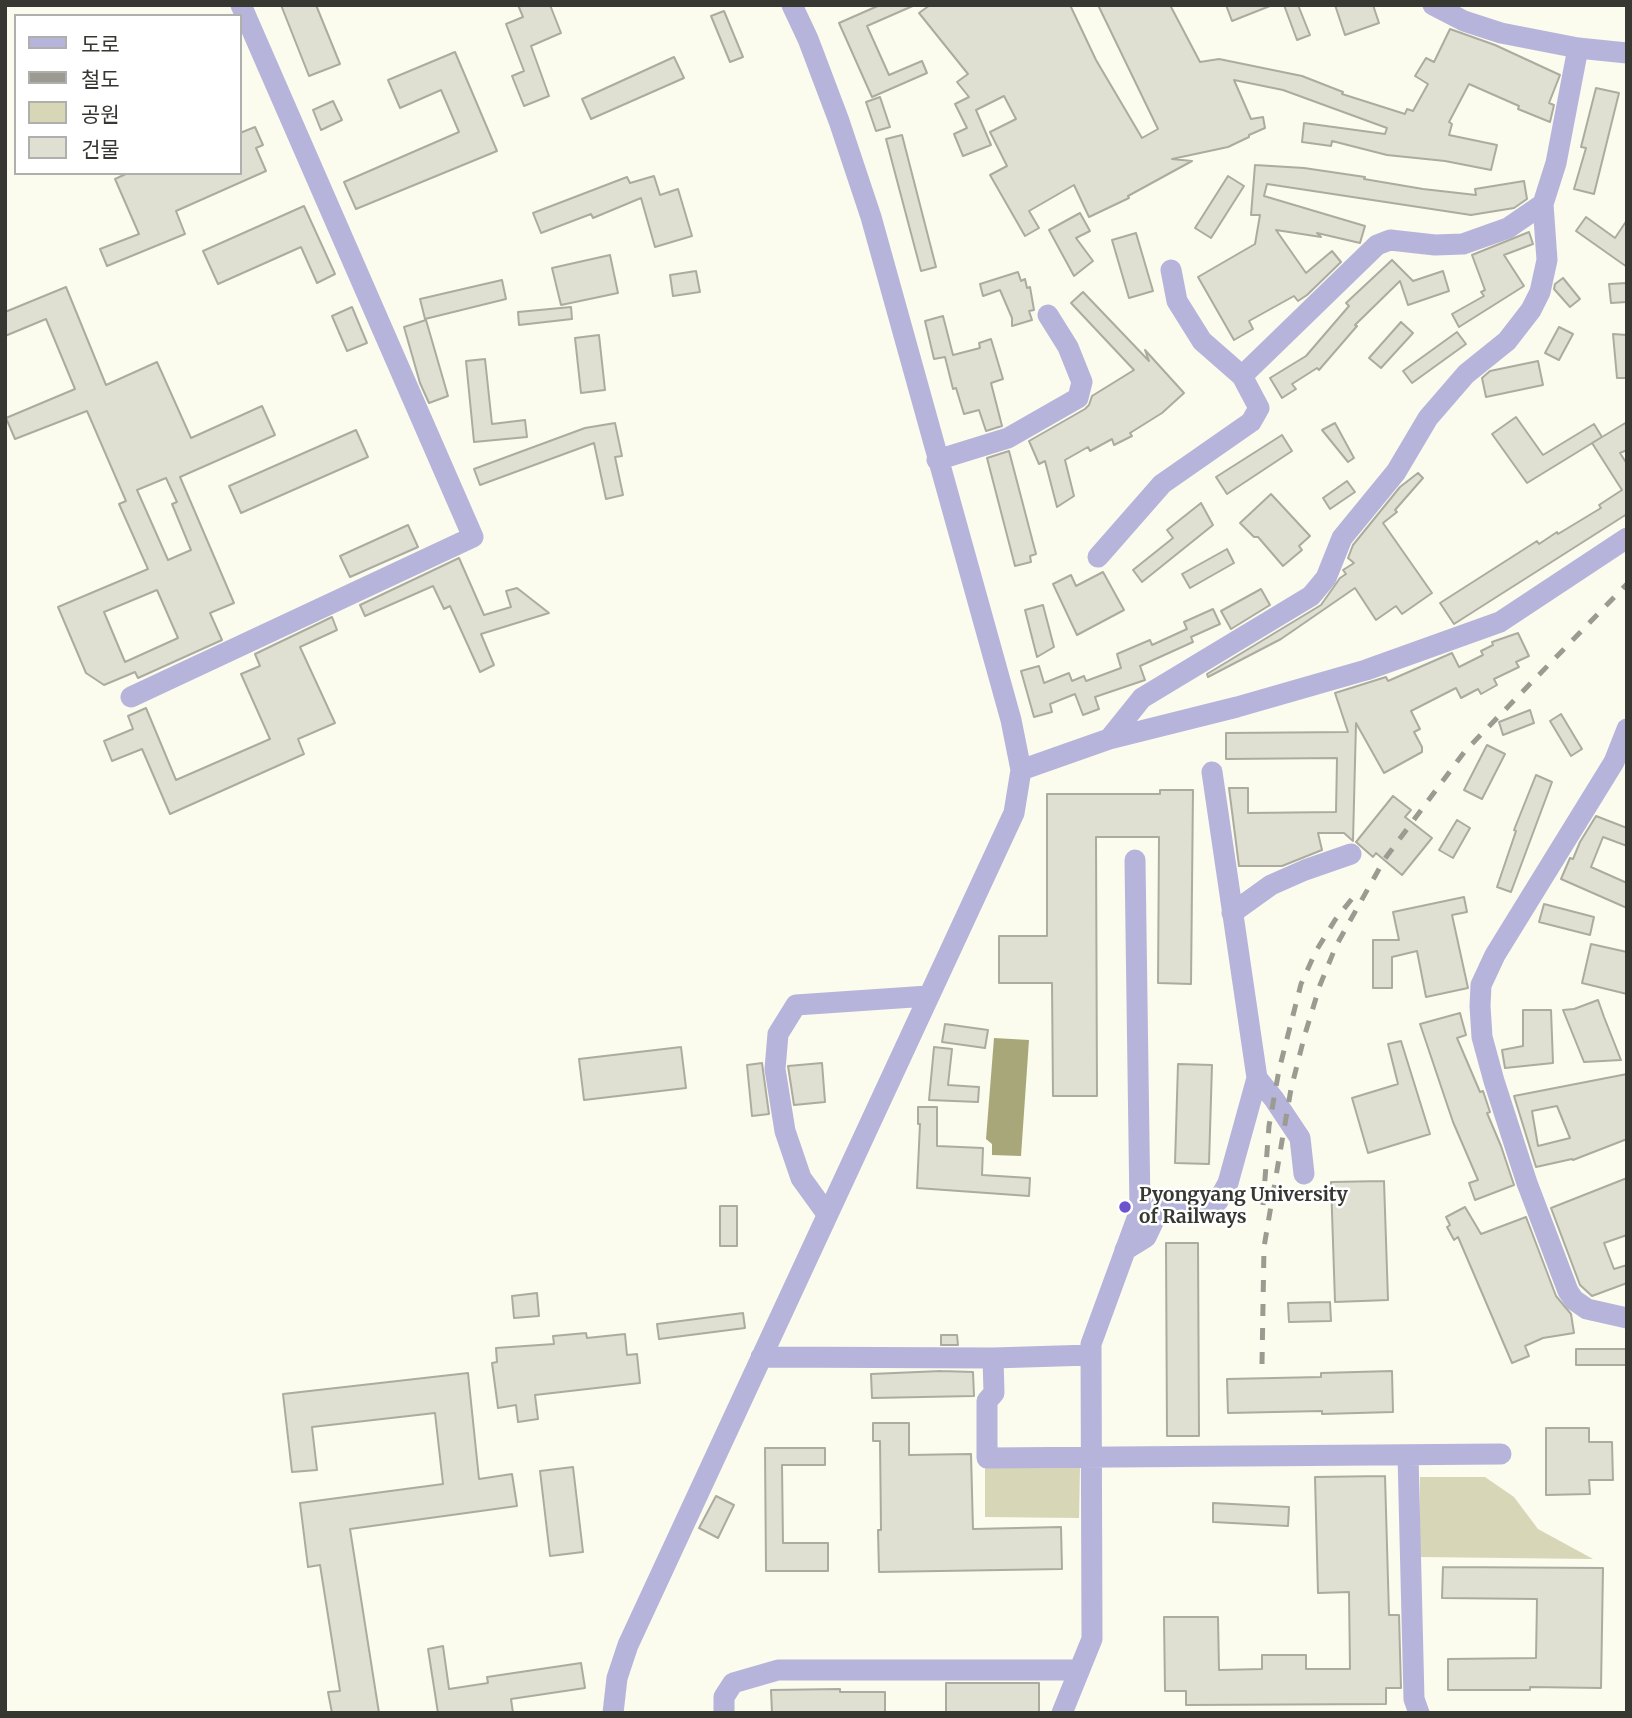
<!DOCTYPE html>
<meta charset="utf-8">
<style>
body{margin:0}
#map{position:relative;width:1632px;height:1718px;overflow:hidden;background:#fbfbee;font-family:Merriweather,"Noto Sans KR",serif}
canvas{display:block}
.frame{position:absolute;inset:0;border:7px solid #383833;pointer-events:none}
.legend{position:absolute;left:14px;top:14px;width:228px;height:161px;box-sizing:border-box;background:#fff;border:2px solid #afafad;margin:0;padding:9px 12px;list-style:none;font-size:21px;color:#383833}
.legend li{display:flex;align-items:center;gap:14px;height:35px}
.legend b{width:35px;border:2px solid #afafad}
</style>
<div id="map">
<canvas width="1632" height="1718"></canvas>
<div class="frame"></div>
<ul class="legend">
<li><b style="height:9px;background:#b6b4db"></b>도로</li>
<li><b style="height:9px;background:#9b9b92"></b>철도</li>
<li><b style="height:19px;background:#d7d7b7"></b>공원</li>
<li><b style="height:19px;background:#dfdfd2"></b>건물</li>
</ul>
</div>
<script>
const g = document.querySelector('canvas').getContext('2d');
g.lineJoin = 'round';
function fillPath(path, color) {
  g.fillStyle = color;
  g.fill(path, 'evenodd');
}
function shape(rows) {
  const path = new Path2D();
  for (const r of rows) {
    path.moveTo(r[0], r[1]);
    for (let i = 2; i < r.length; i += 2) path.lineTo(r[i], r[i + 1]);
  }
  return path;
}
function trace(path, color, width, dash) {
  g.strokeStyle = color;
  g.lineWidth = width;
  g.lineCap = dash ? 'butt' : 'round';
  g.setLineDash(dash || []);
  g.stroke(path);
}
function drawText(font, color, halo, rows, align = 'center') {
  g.font = font + ' Merriweather,serif';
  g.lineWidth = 5;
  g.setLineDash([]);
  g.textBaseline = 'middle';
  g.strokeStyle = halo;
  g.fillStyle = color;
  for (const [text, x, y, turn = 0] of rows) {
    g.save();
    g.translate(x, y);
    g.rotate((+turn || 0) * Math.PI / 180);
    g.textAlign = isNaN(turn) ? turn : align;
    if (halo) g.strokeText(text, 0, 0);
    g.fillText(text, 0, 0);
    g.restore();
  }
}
const green = shape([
 [985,1467,1080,1468,1079,1518,985,1517],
 [1420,1477,1485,1477,1514,1497,1538,1529,1593,1559,1419,1557]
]);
const water = shape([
 [994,1038,1029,1040,1021,1156,992,1155,992,1144,986,1139]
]);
const building = shape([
 [281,5,316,5,340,64,309,76,281,5],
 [518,5,550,5,561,33,531,46,549,96,524,106,512,76,524,71,506,24,523,17,518,5],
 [880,5,915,5,867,26,889,75,922,61,927,73,872,97,839,23,880,5],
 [930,5,1070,5,1096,60,1142,138,1158,129,1098,5,1170,5,1200,62,1219,59,1302,76,1343,92,1342,94,1405,114,1407,109,1413,111,1428,84,1415,76,1426,58,1434,62,1450,29,1495,45,1560,75,1549,103,1554,105,1550,122,1518,109,1519,106,1469,84,1449,122,1452,124,1449,135,1497,145,1491,170,1445,161,1387,155,1332,141,1331,146,1302,142,1304,123,1385,134,1387,128,1283,90,1234,80,1251,119,1263,117,1265,128,1249,135,1249,137,1228,147,1172,159,1192,161,1128,196,1129,198,1089,217,1074,185,1029,211,1039,228,1025,236,990,175,1007,166,990,132,1016,119,1004,96,976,110,991,145,963,156,954,134,967,128,955,104,969,97,957,82,968,74,919,13,930,5],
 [1226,5,1270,5,1270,6,1232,21,1226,5],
 [1284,5,1298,5,1310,35,1297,40,1284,5],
 [1335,5,1373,5,1379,23,1345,35,1335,5],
 [724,11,743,57,730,62,711,16,724,11],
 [455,52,497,151,356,209,344,182,459,132,441,90,400,108,388,80,455,52],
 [674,57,684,78,591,119,582,99,674,57],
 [1596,88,1619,93,1594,194,1574,189,1586,148,1581,147,1596,88],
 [880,97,890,127,876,131,866,102,880,97],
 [333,101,342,120,321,130,313,110,333,101],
 [255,127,263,145,256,148,266,171,176,211,185,234,107,266,100,249,139,234,115,179,128,173,240,173,240,133,255,127],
 [902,135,936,267,921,271,886,139,902,135],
 [1255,165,1304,168,1365,177,1364,179,1423,189,1476,195,1475,189,1524,181,1527,199,1514,208,1471,215,1267,184,1264,196,1365,226,1360,243,1317,233,1321,237,1276,230,1306,273,1332,251,1341,262,1307,295,1298,301,1294,296,1249,321,1253,329,1234,340,1198,277,1255,244,1260,215,1251,215,1255,165],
 [654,176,660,195,678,189,692,236,655,247,641,198,593,218,591,214,541,233,533,213,627,177,630,183,654,176],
 [1228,176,1244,186,1211,238,1195,228,1228,176],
 [304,206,335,274,317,283,301,247,218,284,203,251,304,206],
 [1080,213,1090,231,1076,238,1093,261,1074,276,1049,230,1080,213],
 [1586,217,1615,238,1627,220,1627,267,1576,231,1586,217],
 [1529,232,1533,244,1504,255,1524,286,1459,327,1452,314,1484,296,1481,292,1485,290,1472,255,1529,232],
 [1136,233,1153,291,1129,298,1112,240,1136,233],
 [610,255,618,293,561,305,552,268,610,255],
 [1392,260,1413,281,1443,271,1449,291,1408,305,1400,281,1355,325,1357,326,1319,370,1317,368,1292,384,1296,389,1282,398,1270,378,1306,356,1349,306,1346,303,1392,260],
 [696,271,700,292,673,296,670,275,696,271],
 [1018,272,1021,281,1025,279,1027,288,1030,287,1034,310,1029,311,1032,320,1012,326,1012,318,1000,290,983,296,980,284,1018,272],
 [1563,278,1580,299,1570,307,1554,289,1555,284,1563,278],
 [502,280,506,299,425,319,420,299,502,280],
 [1627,283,1627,302,1611,303,1609,284,1627,283],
 [66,287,106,385,157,362,191,438,262,406,275,435,180,477,234,603,210,613,222,640,138,678,135,672,104,685,86,673,58,607,148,569,119,504,126,501,87,411,15,439,6,418,75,389,46,319,5,336,5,312,66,287],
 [166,478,177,502,172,504,191,550,168,560,137,490,166,478],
 [157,590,178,638,125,662,104,612,157,590],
 [1083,292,1149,361,1145,350,1184,393,1162,413,1130,433,1132,436,1114,445,1112,439,1090,451,1088,447,1065,460,1074,496,1057,507,1045,461,1039,464,1029,441,1085,409,1089,405,1092,396,1134,370,1071,303,1083,292],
 [352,307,367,343,347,351,332,316,352,307],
 [571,307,572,319,519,325,518,312,571,307],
 [943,316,953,355,980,348,979,343,991,339,1003,379,991,383,1002,426,986,431,979,410,964,414,956,388,953,389,945,357,934,359,925,321,943,316],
 [426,320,448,396,429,403,420,383,404,327,426,320],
 [1401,322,1413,333,1381,368,1369,358,1401,322],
 [1559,327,1573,334,1559,360,1545,353,1559,327],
 [1457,332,1466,344,1412,383,1403,371,1457,332],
 [1613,334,1627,335,1627,378,1617,378,1613,334],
 [599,335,605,390,581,393,575,338,599,335],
 [485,359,492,424,525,420,527,437,474,442,466,361,485,359],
 [1538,361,1543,385,1486,397,1482,378,1490,371,1538,361],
 [1516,417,1543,455,1594,424,1602,437,1527,483,1492,434,1516,417],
 [1627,422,1627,450,1620,453,1627,464,1627,514,1454,624,1440,603,1537,541,1539,544,1557,532,1558,534,1601,508,1599,505,1622,490,1592,443,1627,422],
 [615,423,622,456,615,457,623,495,606,499,594,443,480,485,474,469,585,428,615,423],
 [1335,423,1354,458,1348,462,1322,430,1335,423],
 [356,430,368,457,241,513,229,486,356,430],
 [1282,435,1292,451,1227,494,1216,477,1282,435],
 [1009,451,1036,554,1030,556,1031,562,1015,566,987,458,1009,451],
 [1418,473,1423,478,1395,510,1397,512,1383,523,1432,593,1402,614,1396,606,1376,620,1355,588,1281,639,1208,677,1207,674,1321,605,1340,578,1346,574,1343,570,1354,563,1348,558,1353,545,1400,487,1418,473],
 [1347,481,1355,492,1330,509,1323,498,1347,481],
 [1271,494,1310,536,1299,546,1302,550,1283,566,1258,537,1254,537,1240,523,1271,494],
 [1201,503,1213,525,1142,582,1133,570,1173,538,1167,530,1201,503],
 [408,525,418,547,350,577,340,556,408,525],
 [1227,549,1234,563,1190,588,1182,574,1227,549],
 [459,558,484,615,511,607,506,591,517,588,549,613,481,634,494,665,480,672,450,606,444,609,433,586,365,616,360,605,459,558],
 [1103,572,1124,610,1077,635,1053,584,1071,575,1076,586,1103,572],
 [1261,589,1270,605,1231,629,1221,611,1261,589],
 [1043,605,1054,647,1037,657,1025,610,1043,605],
 [1213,609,1220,624,1191,637,1193,642,1140,666,1145,680,1095,697,1099,709,1083,715,1075,694,1050,704,1052,712,1034,717,1021,671,1039,666,1044,683,1069,673,1072,681,1084,676,1086,681,1121,668,1117,654,1150,640,1152,645,1187,629,1184,622,1213,609],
 [332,617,337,630,300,647,335,723,298,739,304,754,170,814,142,749,112,761,104,741,133,729,128,716,146,708,176,780,270,739,241,674,260,666,255,654,332,617],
 [1518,633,1529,656,1516,662,1519,667,1494,679,1497,685,1481,694,1478,689,1461,698,1456,688,1411,711,1420,729,1414,732,1422,747,1422,752,1384,773,1356,723,1353,841,1344,833,1318,833,1322,850,1282,866,1239,866,1229,788,1248,788,1248,813,1336,812,1337,758,1226,759,1226,733,1348,732,1335,693,1386,677,1388,681,1452,653,1459,667,1483,655,1481,651,1493,645,1492,642,1518,633],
 [1530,710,1534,723,1503,735,1499,722,1530,710],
 [1561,714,1582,749,1571,756,1550,721,1561,714],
 [1487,745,1505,754,1482,799,1464,790,1487,745],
 [1536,775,1552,782,1511,892,1497,887,1516,831,1514,830,1536,775],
 [1160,790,1193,790,1191,984,1158,983,1159,837,1096,837,1097,1096,1053,1096,1052,983,999,983,999,936,1047,936,1047,794,1160,794,1160,790],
 [1393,796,1411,810,1405,817,1432,838,1402,875,1376,853,1373,857,1356,842,1393,796],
 [1596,816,1627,828,1627,846,1603,837,1591,867,1627,883,1627,908,1561,879,1570,858,1573,859,1580,842,1596,816],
 [1457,820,1470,828,1453,858,1439,850,1457,820],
 [1464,897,1467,912,1452,915,1468,988,1426,997,1417,951,1392,957,1392,988,1373,988,1373,940,1399,940,1393,912,1464,897],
 [1544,904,1594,917,1590,935,1539,922,1544,904],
 [1591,944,1627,952,1627,994,1582,983,1591,944],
 [1598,1000,1604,1017,1621,1060,1584,1062,1563,1010,1574,1009,1598,1000],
 [1523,1010,1551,1010,1553,1063,1505,1068,1502,1050,1523,1046,1523,1010],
 [1460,1013,1466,1035,1457,1038,1480,1092,1483,1091,1490,1112,1487,1113,1501,1146,1514,1185,1475,1200,1469,1183,1478,1180,1453,1122,1420,1024,1460,1013],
 [945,1024,988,1030,985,1048,942,1042,945,1024],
 [1401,1041,1430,1134,1368,1153,1352,1098,1398,1084,1388,1044,1401,1041],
 [681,1047,686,1088,584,1100,579,1059,681,1047],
 [934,1047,952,1049,948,1085,979,1087,978,1102,929,1100,934,1047],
 [762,1063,769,1114,752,1116,747,1065,762,1063],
 [822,1063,825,1102,794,1105,788,1066,822,1063],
 [1178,1064,1212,1065,1209,1164,1175,1163,1178,1064],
 [1627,1074,1627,1139,1573,1160,1572,1159,1536,1167,1514,1096,1627,1074],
 [1557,1106,1570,1138,1538,1146,1532,1111,1557,1106],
 [918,1107,937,1107,937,1146,983,1148,982,1175,1030,1178,1029,1196,917,1188,920,1124,918,1124,918,1107],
 [1627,1178,1627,1235,1604,1243,1614,1269,1627,1265,1627,1283,1592,1296,1580,1285,1551,1208,1627,1178],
 [1384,1181,1388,1300,1335,1302,1331,1182,1384,1181],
 [720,1206,737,1206,737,1246,720,1246,720,1206],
 [1465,1207,1481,1234,1526,1217,1556,1296,1571,1314,1574,1333,1543,1338,1525,1346,1529,1356,1512,1363,1458,1237,1454,1240,1447,1227,1450,1225,1446,1217,1465,1207],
 [1166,1243,1198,1243,1199,1436,1167,1436,1166,1243],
 [537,1293,539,1316,514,1318,512,1296,537,1293],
 [1330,1302,1331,1321,1289,1322,1288,1303,1330,1302],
 [743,1313,745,1328,659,1339,657,1324,743,1313],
 [586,1333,587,1338,625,1334,627,1355,637,1354,640,1383,535,1395,538,1419,518,1422,516,1405,498,1408,492,1363,497,1362,496,1348,554,1344,553,1336,586,1333],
 [941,1335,957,1335,958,1345,941,1345,941,1335],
 [1576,1349,1627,1349,1627,1365,1576,1365,1576,1349],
 [941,1371,973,1372,974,1396,872,1398,871,1374,941,1371],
 [1392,1371,1393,1412,1322,1414,1322,1411,1228,1413,1227,1379,1321,1377,1321,1373,1392,1371],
 [468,1373,479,1479,512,1474,517,1506,350,1529,379,1713,332,1713,328,1692,340,1691,320,1565,308,1567,300,1503,443,1484,435,1413,312,1427,317,1470,292,1472,283,1394,468,1373],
 [873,1423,909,1423,909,1455,971,1454,973,1529,1061,1527,1062,1569,879,1572,878,1530,881,1530,880,1441,873,1441,873,1423],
 [1546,1428,1589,1428,1589,1442,1612,1442,1613,1480,1589,1480,1590,1494,1546,1495,1546,1428],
 [765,1448,825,1448,825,1465,782,1465,783,1543,828,1543,828,1571,766,1571,765,1448],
 [573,1467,583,1552,550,1556,540,1471,573,1467],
 [1385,1476,1389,1615,1399,1615,1401,1688,1386,1688,1386,1704,1186,1705,1186,1691,1165,1691,1164,1617,1218,1617,1219,1670,1262,1669,1262,1655,1306,1655,1306,1669,1350,1669,1349,1592,1318,1593,1315,1477,1385,1476],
 [716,1496,734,1505,718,1538,699,1528,716,1496],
 [1213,1503,1289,1507,1288,1526,1213,1522,1213,1503],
 [1443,1567,1603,1568,1601,1688,1530,1687,1530,1690,1448,1690,1448,1659,1536,1658,1537,1599,1442,1598,1443,1567],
 [443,1646,449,1689,488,1683,487,1677,581,1663,585,1688,511,1699,513,1713,438,1713,428,1649,443,1646],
 [946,1683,1039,1683,1039,1713,946,1713,946,1683],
 [840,1689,840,1692,885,1692,885,1713,772,1713,771,1690,840,1689]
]);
const minor = shape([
 [1433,5,1464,21,1501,33,1578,48,1627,53],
 [1242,376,1377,245,1390,240,1435,245,1463,244,1508,228,1543,204],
 [937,460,1008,438,1078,398,1082,382,1068,347,1048,315],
 [1098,557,1162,484,1251,422,1259,408,1242,376,1202,341,1177,301,1171,270],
 [131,697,473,537,241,5],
 [1627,729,1614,762,1495,955,1481,985,1480,1006,1482,1037,1494,1081,1527,1183,1568,1291,1574,1300,1587,1309,1627,1318],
 [1109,739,1142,698,1311,596,1326,578,1342,538,1396,472,1428,418,1466,374,1507,341,1531,310,1540,292,1547,260,1543,204,1556,163,1578,48],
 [1021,770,1109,739,1237,707,1366,670,1500,622,1627,538],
 [1232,913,1271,885,1305,870,1351,854],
 [1257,1078,1274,1099,1300,1138,1304,1174],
 [827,1214,801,1178,785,1131,775,1069,778,1034,796,1005,928,996],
 [1125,1250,1146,1237,1164,1199,1218,1201,1228,1183,1257,1078,1212,772],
 [1091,1355,993,1358,994,1393,987,1401,987,1458,1501,1454],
 [761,1357,993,1358],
 [1408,1455,1414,1699,1419,1713],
 [613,1713,617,1678,628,1645,1014,813,1021,770,1011,720,871,217,839,121,808,39,792,5],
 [724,1713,724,1697,733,1683,778,1670,1079,1670],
 [1062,1713,1092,1639,1091,1344,1140,1210,1135,860]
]);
const rail = shape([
 [1263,1205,1269,1126,1279,1070,1301,984,1316,951,1335,920,1355,895],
 [1262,1364,1264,1247,1282,1141,1291,1089,1305,1034,1320,985,1336,946,1384,860,1465,751,1627,584]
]);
const markers = [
 [1125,1207,7,"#6b54ce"]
];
const poiNames = [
 ["Pyongyang University",1139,1196],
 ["of Railways",1139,1218]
];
fillPath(green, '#d7d7b7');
fillPath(water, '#a8a779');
fillPath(building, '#dfdfd2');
trace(building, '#abab9f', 2);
trace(minor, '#b6b4db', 21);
trace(rail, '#9b9b92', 5, [12, 12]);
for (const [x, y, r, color] of markers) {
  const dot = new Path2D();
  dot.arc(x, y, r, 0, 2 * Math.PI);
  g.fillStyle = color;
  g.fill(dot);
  trace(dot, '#fff', 2.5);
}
drawText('bold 19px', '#383833', '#fff', poiNames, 'left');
</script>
